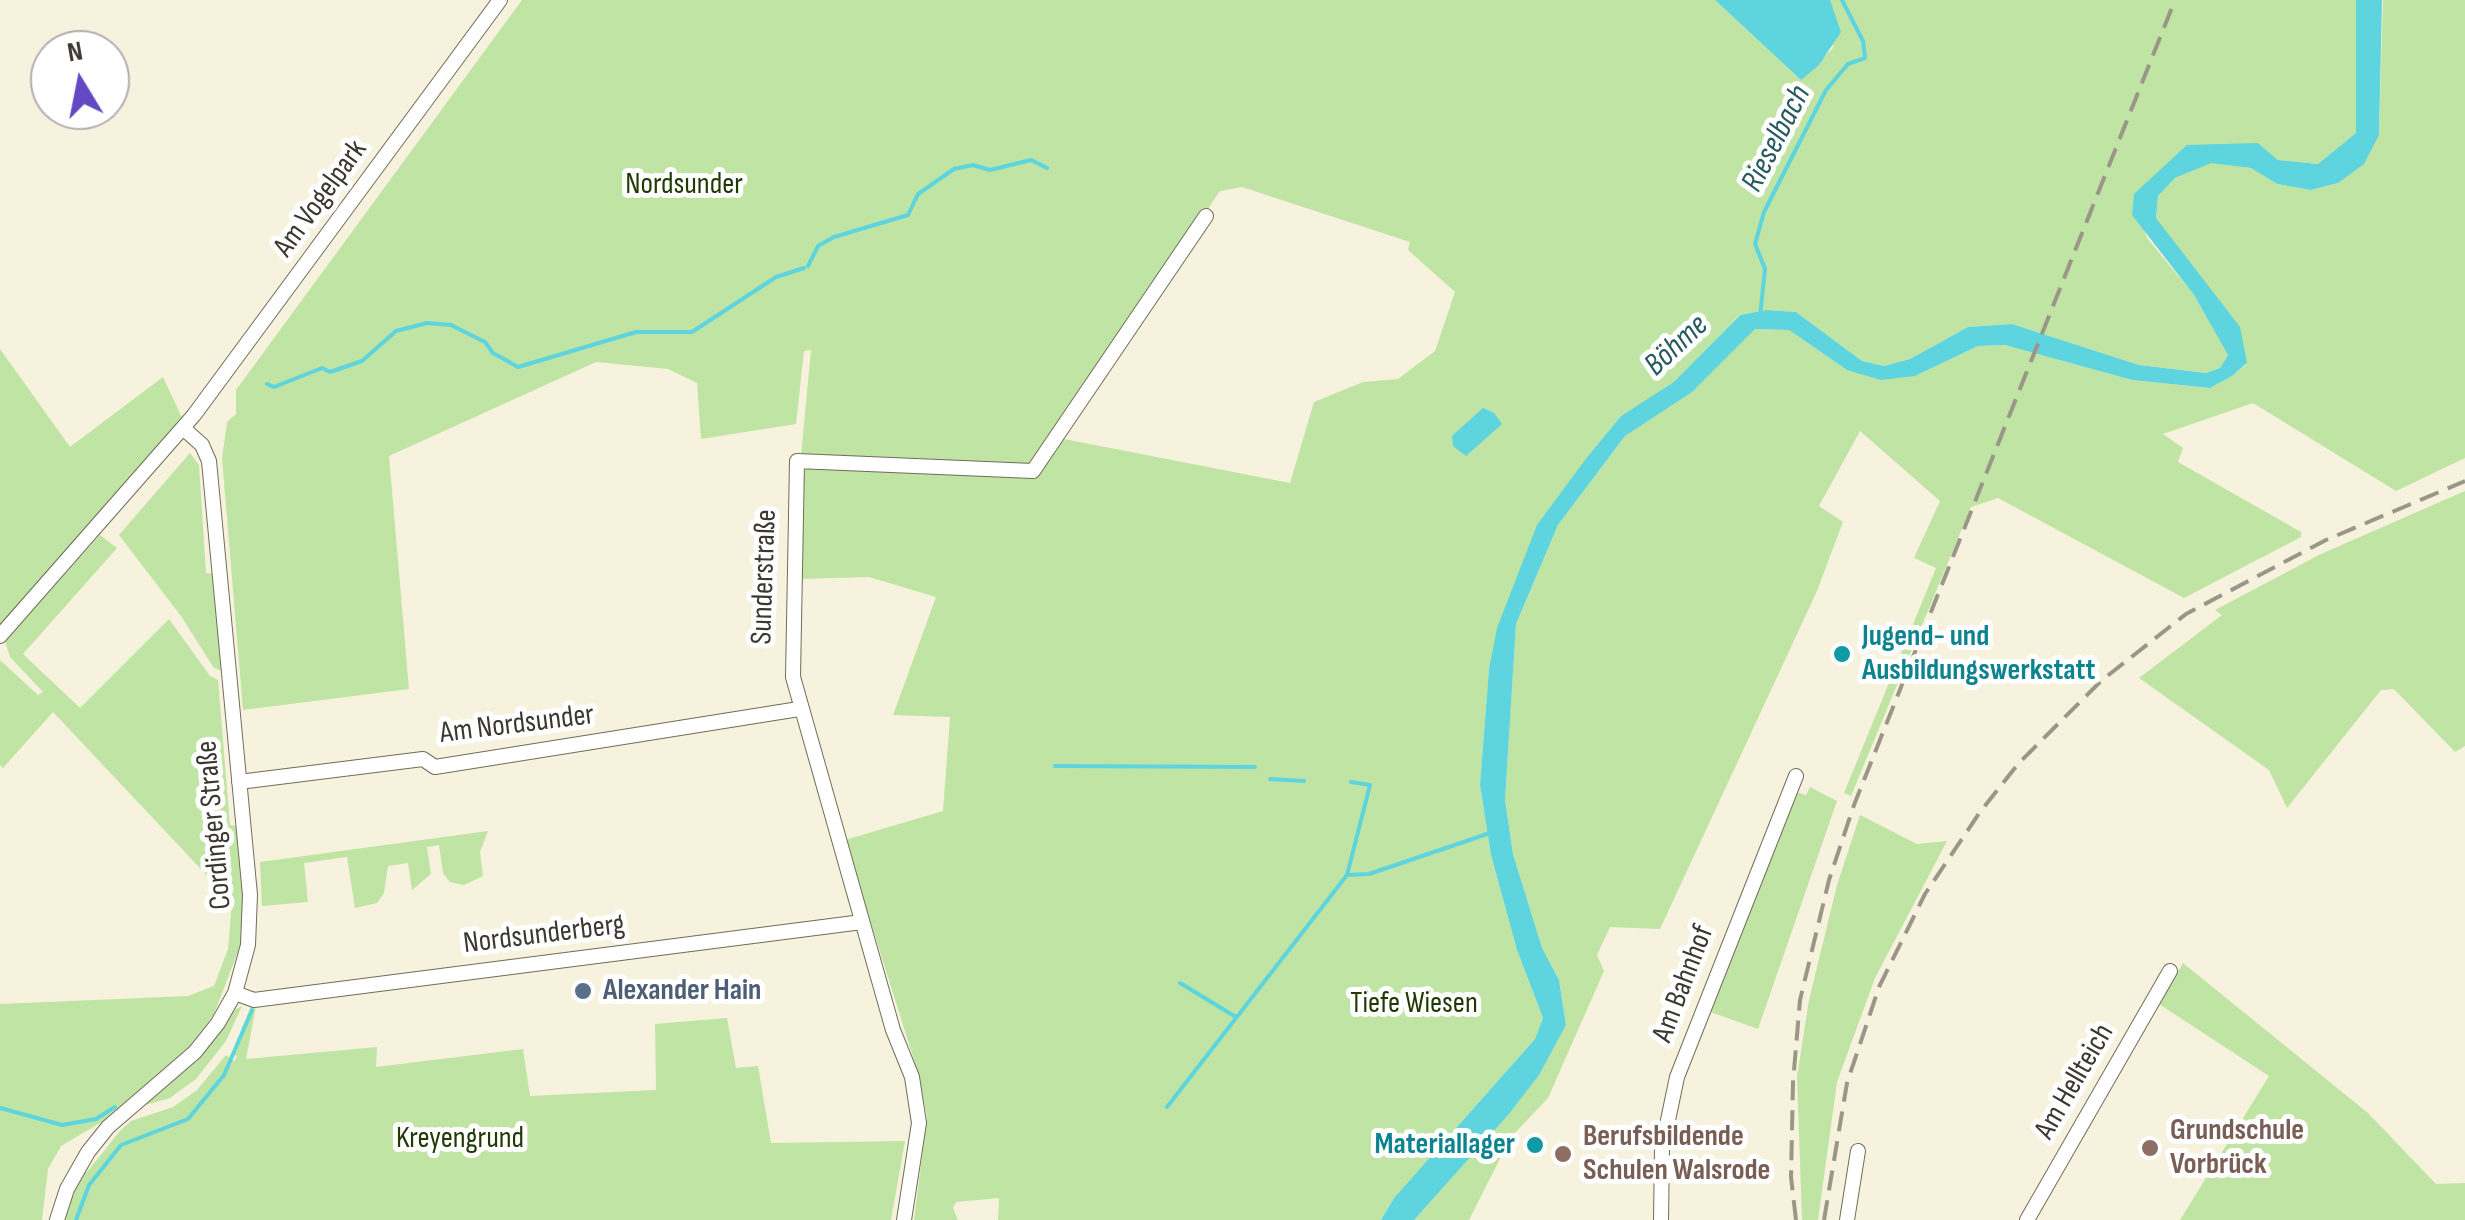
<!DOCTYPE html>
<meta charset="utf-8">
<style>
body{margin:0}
#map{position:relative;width:2465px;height:1220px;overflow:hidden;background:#f7f2dd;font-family:"Sofia Sans Condensed",sans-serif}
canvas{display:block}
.north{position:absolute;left:30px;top:30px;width:100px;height:100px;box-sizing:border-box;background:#fff;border:2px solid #b0afac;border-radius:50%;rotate:350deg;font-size:28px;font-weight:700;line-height:40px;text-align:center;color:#3a3830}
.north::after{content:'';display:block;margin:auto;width:35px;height:45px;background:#634ac3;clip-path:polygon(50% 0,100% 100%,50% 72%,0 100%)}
</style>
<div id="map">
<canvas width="2465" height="1220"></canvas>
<div class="north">N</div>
</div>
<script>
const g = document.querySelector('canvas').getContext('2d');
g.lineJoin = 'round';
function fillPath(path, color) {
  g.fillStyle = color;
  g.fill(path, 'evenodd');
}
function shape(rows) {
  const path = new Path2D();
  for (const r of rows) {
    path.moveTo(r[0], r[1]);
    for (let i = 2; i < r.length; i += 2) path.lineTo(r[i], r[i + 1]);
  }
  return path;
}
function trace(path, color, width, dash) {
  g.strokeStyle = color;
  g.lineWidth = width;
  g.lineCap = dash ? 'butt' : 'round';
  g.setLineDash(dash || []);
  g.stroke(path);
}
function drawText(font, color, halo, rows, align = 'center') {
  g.font = font + ' "Sofia Sans Condensed",sans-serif';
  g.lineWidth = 10;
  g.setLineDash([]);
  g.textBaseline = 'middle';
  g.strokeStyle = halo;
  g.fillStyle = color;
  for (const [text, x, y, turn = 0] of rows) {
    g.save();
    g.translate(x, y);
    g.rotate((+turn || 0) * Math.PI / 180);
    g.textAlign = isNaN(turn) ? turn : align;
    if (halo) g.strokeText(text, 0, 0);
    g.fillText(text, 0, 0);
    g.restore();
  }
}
const green = shape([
 [522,0,1715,0,1801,80,1833,48,1830,0,2356,0,2356,133,2318,164,2278,160,2258,143,2134,194,2147,238,2194,295,2228,355,2220,368,2206,373,2139,365,2012,324,1968,327,1910,359,1884,366,1862,361,1796,312,1766,310,1739,315,1675,382,1621,416,1588,456,1489,669,1480,785,1491,855,1517,950,1543,1018,1535,1039,1394,1198,1381,1220,998,1220,999,1198,956,1202,953,1208,958,1220,914,1220,927,1117,919,1076,845,840,943,811,950,717,893,715,936,597,869,577,798,579,804,466,1035,477,1064,439,1290,483,1314,402,1363,382,1398,379,1435,351,1455,292,1408,250,1410,242,1242,187,1220,191,1032,466,801,456,811,350,804,351,796,424,701,439,697,383,668,369,596,362,389,456,409,689,243,710,222,459,227,422,236,414,236,390],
 [2383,0,2465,0,2465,458,2396,491,2253,403,2163,434,2183,448,2178,462,2301,532,2301,537,2184,598,1998,498,1971,507,1851,796,1844,793,1936,568,1914,558,1940,501,1860,431,1819,506,1843,522,1817,591,1660,929,1610,927,1597,955,1604,971,1548,1098,1511,1137,1469,1220,1414,1220,1509,1114,1539,1074,1566,1025,1559,980,1542,948,1513,854,1505,800,1516,624,1558,525,1625,436,1755,329,1789,330,1847,370,1915,376,1978,346,2005,345,2132,380,2210,388,2232,376,2247,364,2156,218,2158,196,2175,178,2211,162,2251,168,2277,184,2311,190,2338,183,2379,135],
 [0,349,70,447,163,377,183,420,0,627],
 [190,453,199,465,206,573,212,574,223,671,214,668,181,616,119,535],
 [2465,491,2465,746,2455,752,2394,689,2381,690,2287,808,2269,770,2139,678,2222,615,2215,610,2321,554],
 [100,535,117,548,23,654,80,708,169,619,210,676,218,680,230,825,237,826,243,884,241,944,214,1014,185,1052,112,1116,61,1146,48,1169,42,1220,0,1220,0,1004,188,996,214,986,228,949,232,902,53,712,3,768,0,765,0,660,38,695,43,692,10,657,5,641],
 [1810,787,1837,801,1758,1029,1705,1010,1796,792,1806,795],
 [1860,815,1917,844,1947,841,1875,978,1837,1082,1818,1220,1802,1220,1797,1077,1809,1000,1837,885],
 [488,831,480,852,483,876,464,885,450,882,443,873,439,845,427,847,431,874,412,890,408,863,388,866,384,893,377,903,355,908,347,857,304,863,308,902,262,906,260,862],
 [2183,963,2368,1113,2436,1184,2465,1183,2465,1220,2180,1220,2269,1076,2159,1004],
 [242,1006,226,1041,196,1079,170,1098,142,1106,192,1064,234,1010],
 [251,1006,256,1006,246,1059,377,1047,376,1067,523,1049,530,1096,656,1090,655,1024,727,1018,736,1068,758,1066,771,1143,905,1141,891,1220,63,1220,83,1171,87,1172,120,1131,131,1121,173,1107,197,1090,226,1055,234,1061,237,1056,232,1054]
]);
const water = shape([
 [1715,0,1830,0,1841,32,1819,65,1801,80],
 [2356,0,2382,0,2379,135,2364,164,2338,183,2311,190,2277,184,2251,168,2211,163,2175,178,2158,196,2156,218,2240,327,2247,363,2232,376,2210,388,2132,380,2005,345,1978,346,1915,376,1881,380,1847,370,1789,330,1755,329,1692,392,1625,436,1558,525,1516,624,1505,800,1513,854,1542,948,1559,980,1566,1025,1539,1075,1509,1114,1414,1220,1381,1220,1394,1198,1535,1039,1543,1018,1517,950,1491,855,1480,785,1489,669,1497,628,1537,525,1588,456,1621,416,1674,382,1740,315,1766,310,1796,312,1862,361,1884,366,1910,359,1968,327,2012,324,2139,365,2206,373,2220,368,2228,355,2194,295,2132,215,2134,194,2187,145,2258,143,2278,160,2318,164,2356,133],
 [1483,408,1494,413,1502,424,1466,456,1453,446,1452,436]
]);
const stream = shape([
 [808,266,818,246,834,237,908,215,918,194,954,169,973,165,990,170,1031,160,1047,168],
 [1760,316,1765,269,1755,244,1764,212,1826,90,1848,64,1865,58,1863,41,1842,0],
 [267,384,274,387,322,368,330,372,362,361,396,331,427,323,451,325,485,342,493,353,518,367,636,332,692,332,776,277,804,268],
 [1055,766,1255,767],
 [1270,779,1304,781],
 [1347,875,1369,874,1490,833],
 [1180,983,1236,1017],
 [1167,1107,1347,875,1370,785,1351,782],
 [0,1108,62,1125,96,1119,115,1107],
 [76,1220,89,1185,121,1145,188,1119,224,1075,252,1010]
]);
const minor = shape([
 [0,636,194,415,500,0],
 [239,782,423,759,435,767,799,709],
 [235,993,254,1000,862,922],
 [57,1220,67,1189,88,1152,108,1127,195,1052,218,1023,235,993,248,945,250,895,209,461,202,445,183,428],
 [904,1220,919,1123,912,1077,893,1030,793,677,797,461,1033,471,1206,216],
 [1661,1220,1662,1149,1677,1077,1796,776],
 [1847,1220,1858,1151],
 [2027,1220,2170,971]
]);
const rail = shape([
 [1796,1220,1791,1177,1793,1082,1800,1000,1829,880,1854,805,2175,0],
 [1824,1220,1847,1083,1879,987,1925,894,1980,812,2018,764,2101,681,2186,614,2326,540,2465,481]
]);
const markers = [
 [1842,654,10,"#0f9aa8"],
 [583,991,10,"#5c6f8a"],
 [1535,1145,10,"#0f9aa8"],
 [2150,1148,10,"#8d6e63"],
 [1563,1154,10,"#8d6e63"]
];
const parkNames = [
 ["Nordsunder",684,185],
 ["Tiefe Wiesen",1414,1004],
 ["Kreyengrund",460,1139]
];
const streetNames = [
 ["Am Vogelpark",321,199,-54],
 ["Sunderstraße",765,577,-88],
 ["Am Nordsunder",517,725,-7],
 ["Cordinger Straße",215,825,-95],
 ["Nordsunderberg",544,935,-7],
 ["Am Bahnhof",1684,984,-69],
 ["Am Hellteich",2075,1082,-60]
];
const cultureNames = [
 ["Jugend- und",1862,637],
 ["Ausbildungswerkstatt",1862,671],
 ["Materiallager",1515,1145,"right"]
];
const serviceNames = [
 ["Alexander Hain",603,991]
];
const educationNames = [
 ["Grundschule",2170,1131],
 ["Vorbrück",2170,1165],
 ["Berufsbildende",1583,1137],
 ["Schulen Walsrode",1583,1171]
];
const waterNames = [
 ["Rieselbach",1777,139,-63],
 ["Böhme",1677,346,-43]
];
fillPath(green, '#c0e4a3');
fillPath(water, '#5dd4de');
trace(stream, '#5dd4de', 4);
trace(minor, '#716c5a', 16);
trace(minor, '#fff', 14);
trace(rail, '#9a9788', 4, [20, 10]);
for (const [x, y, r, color] of markers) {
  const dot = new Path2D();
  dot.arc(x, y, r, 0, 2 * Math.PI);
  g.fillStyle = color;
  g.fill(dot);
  trace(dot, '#fff', 4);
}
drawText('30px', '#213904', '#fff', parkNames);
drawText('30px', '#3a3830', '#fff', streetNames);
drawText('bold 30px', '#0d838f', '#fff', cultureNames, 'left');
drawText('bold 30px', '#4e5e75', '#fff', serviceNames, 'left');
drawText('bold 30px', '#785e54', '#fff', educationNames, 'left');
drawText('italic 32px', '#275a5e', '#fff', waterNames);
</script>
